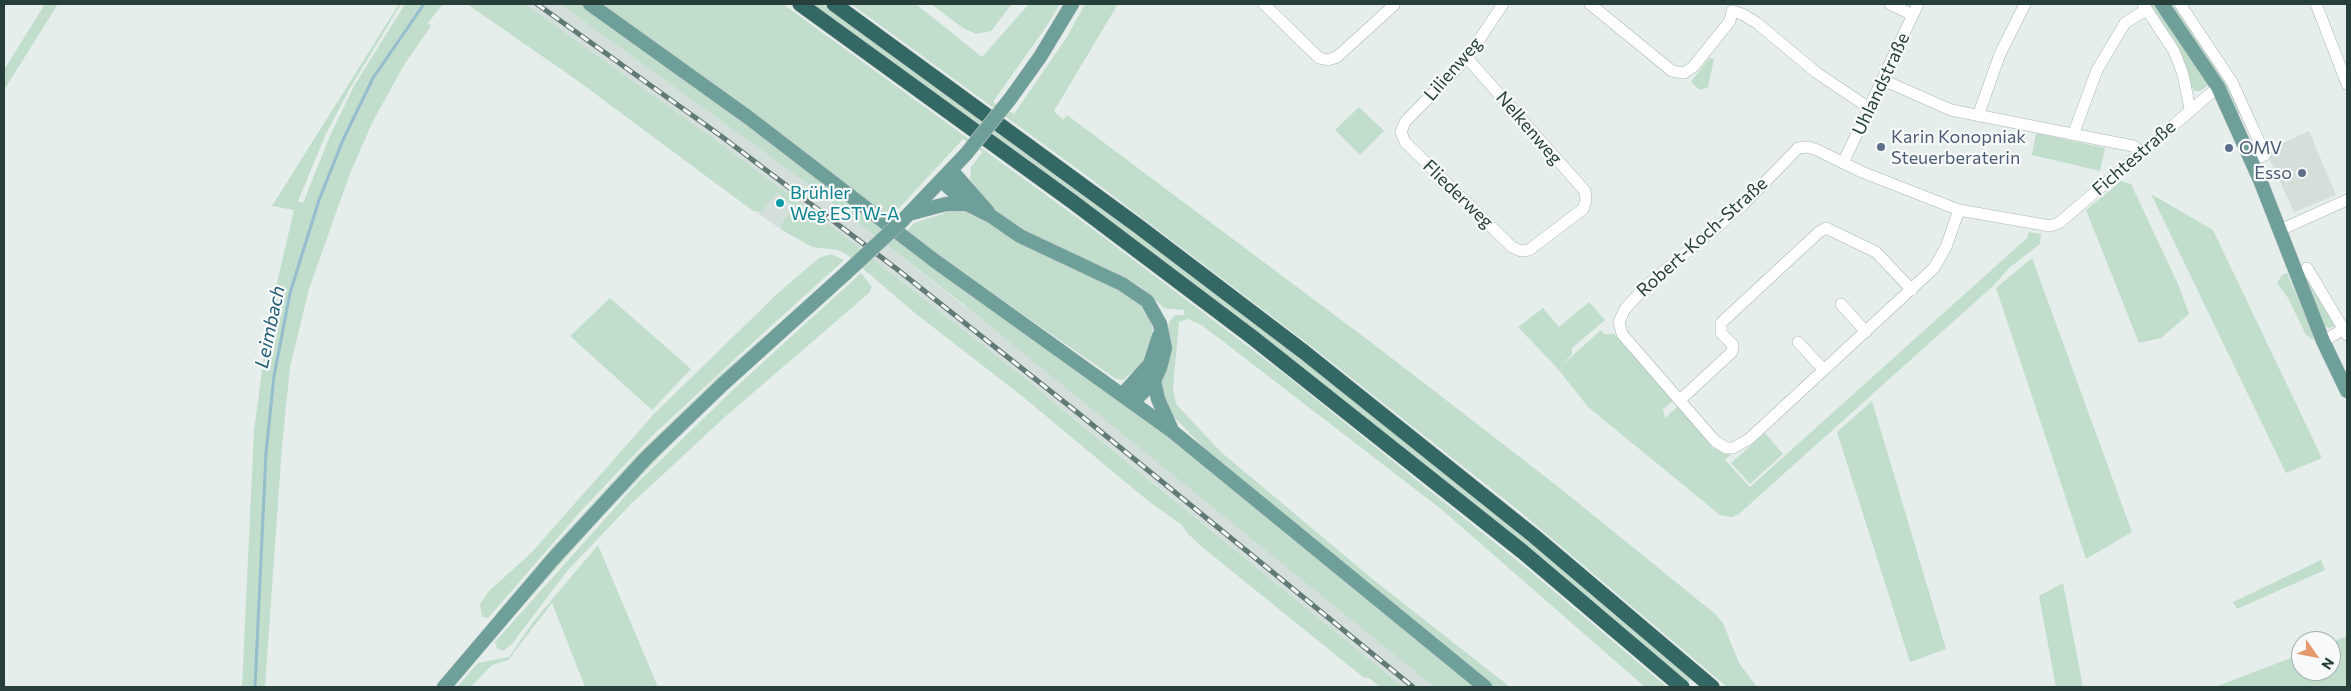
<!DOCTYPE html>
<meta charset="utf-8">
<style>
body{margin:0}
#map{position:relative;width:2351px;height:691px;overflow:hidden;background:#e6eeeb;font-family:Commissioner,sans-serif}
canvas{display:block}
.frame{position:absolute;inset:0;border:5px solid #263f3b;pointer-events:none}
.north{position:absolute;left:2291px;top:631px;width:50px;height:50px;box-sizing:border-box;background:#f7faf9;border:1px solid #a3afad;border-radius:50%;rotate:123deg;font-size:14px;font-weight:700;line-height:20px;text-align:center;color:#263f3b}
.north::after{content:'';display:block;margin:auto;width:18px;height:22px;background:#e6996c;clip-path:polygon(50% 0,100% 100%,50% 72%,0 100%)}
</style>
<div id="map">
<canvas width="2351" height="691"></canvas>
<div class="frame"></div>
<div class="north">N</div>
</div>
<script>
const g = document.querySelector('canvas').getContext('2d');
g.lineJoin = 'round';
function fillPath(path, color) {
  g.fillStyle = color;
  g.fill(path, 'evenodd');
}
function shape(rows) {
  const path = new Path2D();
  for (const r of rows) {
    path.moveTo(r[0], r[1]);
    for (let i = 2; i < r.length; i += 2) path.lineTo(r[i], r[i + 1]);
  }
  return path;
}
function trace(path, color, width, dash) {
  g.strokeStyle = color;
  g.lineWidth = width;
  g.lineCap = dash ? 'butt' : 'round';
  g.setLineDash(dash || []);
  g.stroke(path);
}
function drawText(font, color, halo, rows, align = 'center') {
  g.font = font + ' Commissioner,sans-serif';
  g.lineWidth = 4.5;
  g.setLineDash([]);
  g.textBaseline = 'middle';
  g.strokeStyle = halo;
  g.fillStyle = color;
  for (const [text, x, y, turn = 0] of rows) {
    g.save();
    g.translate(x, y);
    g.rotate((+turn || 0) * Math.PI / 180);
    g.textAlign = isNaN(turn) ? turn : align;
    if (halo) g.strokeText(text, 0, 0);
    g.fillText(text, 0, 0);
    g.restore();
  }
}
const built = shape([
 [525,4,560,4,797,176,1030,357,1434,687,1403,687,1074,418,894,275,717,141],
 [2309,131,2336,195,2294,212,2266,151],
 [775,192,794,207,781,224,782,230,756,212,761,211]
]);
const green = shape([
 [45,4,58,4,4,90,4,70],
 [399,4,401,4,350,88,325,136,298,201,303,203,329,138,354,86,405,4,443,4,428,23,431,26,404,65,372,123,349,176,309,289,290,367,282,446,265,687,242,687,254,431,269,317,294,210,272,206],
 [467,4,525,4,717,141,844,236,1018,373,1403,687,1380,687,1369,678,1363,677,1202,547,1187,533,1182,525,1147,500,1022,396,916,314,846,254,838,250,812,247,782,230,781,224,794,207,777,193,761,212,753,211,578,81],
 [560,4,581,4,590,10,1201,461,1477,687,1434,687,963,304,797,176],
 [599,4,783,4,1090,227,1283,373,1530,571,1667,687,1645,687,1441,509,1203,326,1188,319,1179,322,1173,387,1176,404,1221,452,1375,581,1510,687,1493,687,1205,449,1174,417,1166,408,1160,388,1169,322,1175,315,1184,315,1184,310,1164,308,1140,286,1031,235,999,215,982,199,970,179,971,167,983,152,963,139,890,218,880,210,877,211],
 [812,4,822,4,941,89,1196,277,1301,359,1542,551,1691,678,1688,683,1481,509,1250,326,1028,160],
 [851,4,916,4,982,57,1029,4,1060,4,1046,27,993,102,1014,114,1067,37,1085,4,1118,4,1054,111,1063,120,1067,115,1376,346,1556,485,1714,613,1723,623,1739,663,1757,687,1727,687,1518,510,1311,346,1087,176],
 [931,4,1012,4,991,31,976,34,963,28],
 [2150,4,2157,4,2210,84,2200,91,2195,91,2191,86,2176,44],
 [2168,4,2176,4,2228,81,2243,112,2236,115],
 [1709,58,1714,59,1708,87,1700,90,1691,82],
 [1359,107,1384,131,1360,155,1335,130],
 [2036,133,2105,148,2100,171,2032,155],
 [2121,181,2131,184,2178,284,2189,314,2161,338,2139,343,2086,210],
 [2151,194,2213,230,2322,458,2286,473],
 [948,208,965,209,1119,289,1138,302,1151,322,1153,330,1144,359,1136,369,1123,380,1116,379,918,242,919,240,907,231,914,223,945,213],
 [2029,232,2041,234,2040,244,2009,268,1994,285,1739,514,1732,517,1720,515,1588,407,1558,369,1518,327,1543,308,1559,327,1589,302,1605,320,1572,348,1572,354,1561,366,1601,330,1604,334,1614,334,1673,401,1663,409,1665,418,1678,406,1713,448,1733,453,1725,460,1750,487,2027,238],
 [831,254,844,260,738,356,651,437,580,512,488,618,482,617,480,604,489,591,531,553,654,414,778,293,819,258],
 [2032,258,2132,532,2086,559,1996,288],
 [2303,268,2335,322,2335,326,2329,328,2323,325,2301,270],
 [841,269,500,612,495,615,551,549,637,455,721,374],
 [861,273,872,287,869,293,726,416,631,504,568,570,511,645,503,651,497,648,495,642,519,615,638,482,736,387],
 [2287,273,2313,333,2313,340,2306,335,2288,298,2277,283,2282,275],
 [850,276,852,278,741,377,670,446,602,517,497,635,522,603,622,491,711,403],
 [610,298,691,369,652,410,570,336],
 [1872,401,1946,649,1910,662,1837,432],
 [1765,433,1783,454,1750,484,1731,463],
 [598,545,658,687,585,687,552,603,508,660,492,665,471,687,457,687,478,663,509,657,533,622],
 [2321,560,2325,570,2237,609,2233,602],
 [2063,583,2083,687,2056,687,2039,596],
 [2347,636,2347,687,2215,687,2301,654,2301,671,2331,671,2331,642]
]);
const stream = shape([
 [255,687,266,453,274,376,290,293,319,200,343,140,373,78,424,4]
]);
const minor = shape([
 [1264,4,1319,58,1328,60,1337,57,1394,5,1393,4],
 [1590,4,1672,71,1684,73,1693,67,1730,21,1732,11],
 [1890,4,1913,15],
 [2143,4,2174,51,2183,74,2190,109],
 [2180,4,2232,82,2257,137,2265,155,2251,161],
 [2316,4,2347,84],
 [1732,11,1742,14,1757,23,1817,73,1869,108],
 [1467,58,1585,191,1586,200,1583,209,1529,250,1521,251,1512,247,1405,142,1401,132,1405,122,1467,58,1503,4],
 [1883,80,1951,110,2133,146,2141,152],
 [1978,116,2000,54,2025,4],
 [2073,135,2097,70,2125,23,2146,10],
 [1843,163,1918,4],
 [1959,210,1946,247,1934,268,1749,439,1733,448,1726,448,1715,441,1622,334,1619,322,1625,309,1645,287,1742,206,1798,148,1808,147,1817,150,1862,172,1959,210,2050,226,2059,223,2218,87],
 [2280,230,2347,200],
 [2307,268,2347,335],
 [1841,304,1866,332],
 [2323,341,2344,329],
 [1798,342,1824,370],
 [1680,400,1732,352,1733,345,1721,333,1721,323,1819,232,1826,228,1876,252,1912,290]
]);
const major = shape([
 [590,4,749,118,935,261,1172,431,1485,687],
 [2162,4,2218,87,2260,180,2323,341,2347,391],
 [1010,99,1040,57,1072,4],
 [951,170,988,212],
 [942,181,967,204,991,216,1020,236,1122,284,1147,301,1160,324,1165,348,1160,368,1154,381,1133,402],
 [912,213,946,204,967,204],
 [902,221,966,154],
 [1154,381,1158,399,1171,428],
 [1123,394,1150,364,1159,336],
 [444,687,553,559,647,457,722,385,846,273]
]);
const highway = shape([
 [800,4,1073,202,1252,337,1523,552,1682,687],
 [834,4,1138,226,1304,352,1534,536,1712,687]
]);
const rail = shape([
 [537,4,721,136,898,270,1078,413,1413,687]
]);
const majorBridge = shape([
 [966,154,1010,99],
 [846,273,902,221]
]);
const markers = [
 [1881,147,5,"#5c6f8a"],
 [2229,148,5,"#5c6f8a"],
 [2302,173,5,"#5c6f8a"],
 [780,203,5,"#0f9aa8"]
];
const streetNames = [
 ["Lilienweg",1453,69,-49],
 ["Uhlandstraße",1881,84,-65],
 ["Nelkenweg",1529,128,49],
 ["Fichtestraße",2134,158,-41],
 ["Fliederweg",1458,194,44],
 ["Robert-Koch-Straße",1702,237,-42]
];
const serviceNames = [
 ["Karin Konopniak",1891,137],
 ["Steuerberaterin",1891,158],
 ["OMV",2239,148],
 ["Esso",2292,173,"right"]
];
const cultureNames = [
 ["Brühler",790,193],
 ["Weg ESTW-A",790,214]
];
const waterNames = [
 ["Leimbach",270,327,-78]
];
fillPath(built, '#d4deda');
fillPath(green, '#c1ddcc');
trace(stream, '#94bdcd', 3);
trace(minor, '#a9b6b3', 12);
trace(major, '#c2c9c8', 15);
trace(highway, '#c2c9c8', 16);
trace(minor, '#fff', 11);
trace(major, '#6f9f99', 14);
trace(highway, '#346864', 15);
trace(rail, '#617a76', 5);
trace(rail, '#f7faf9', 3, [9]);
trace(majorBridge, '#c2c9c8', 15, []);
trace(majorBridge, '#6f9f99', 14);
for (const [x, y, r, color] of markers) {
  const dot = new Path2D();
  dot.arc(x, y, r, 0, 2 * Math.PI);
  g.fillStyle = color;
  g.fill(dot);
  trace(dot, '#f7faf9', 2);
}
drawText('18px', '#263f3b', '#f7faf9', streetNames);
drawText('18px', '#4e5e75', '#f7faf9', serviceNames, 'left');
drawText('18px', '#0d838f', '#f7faf9', cultureNames, 'left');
drawText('italic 19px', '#255e76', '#f7faf9', waterNames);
</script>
